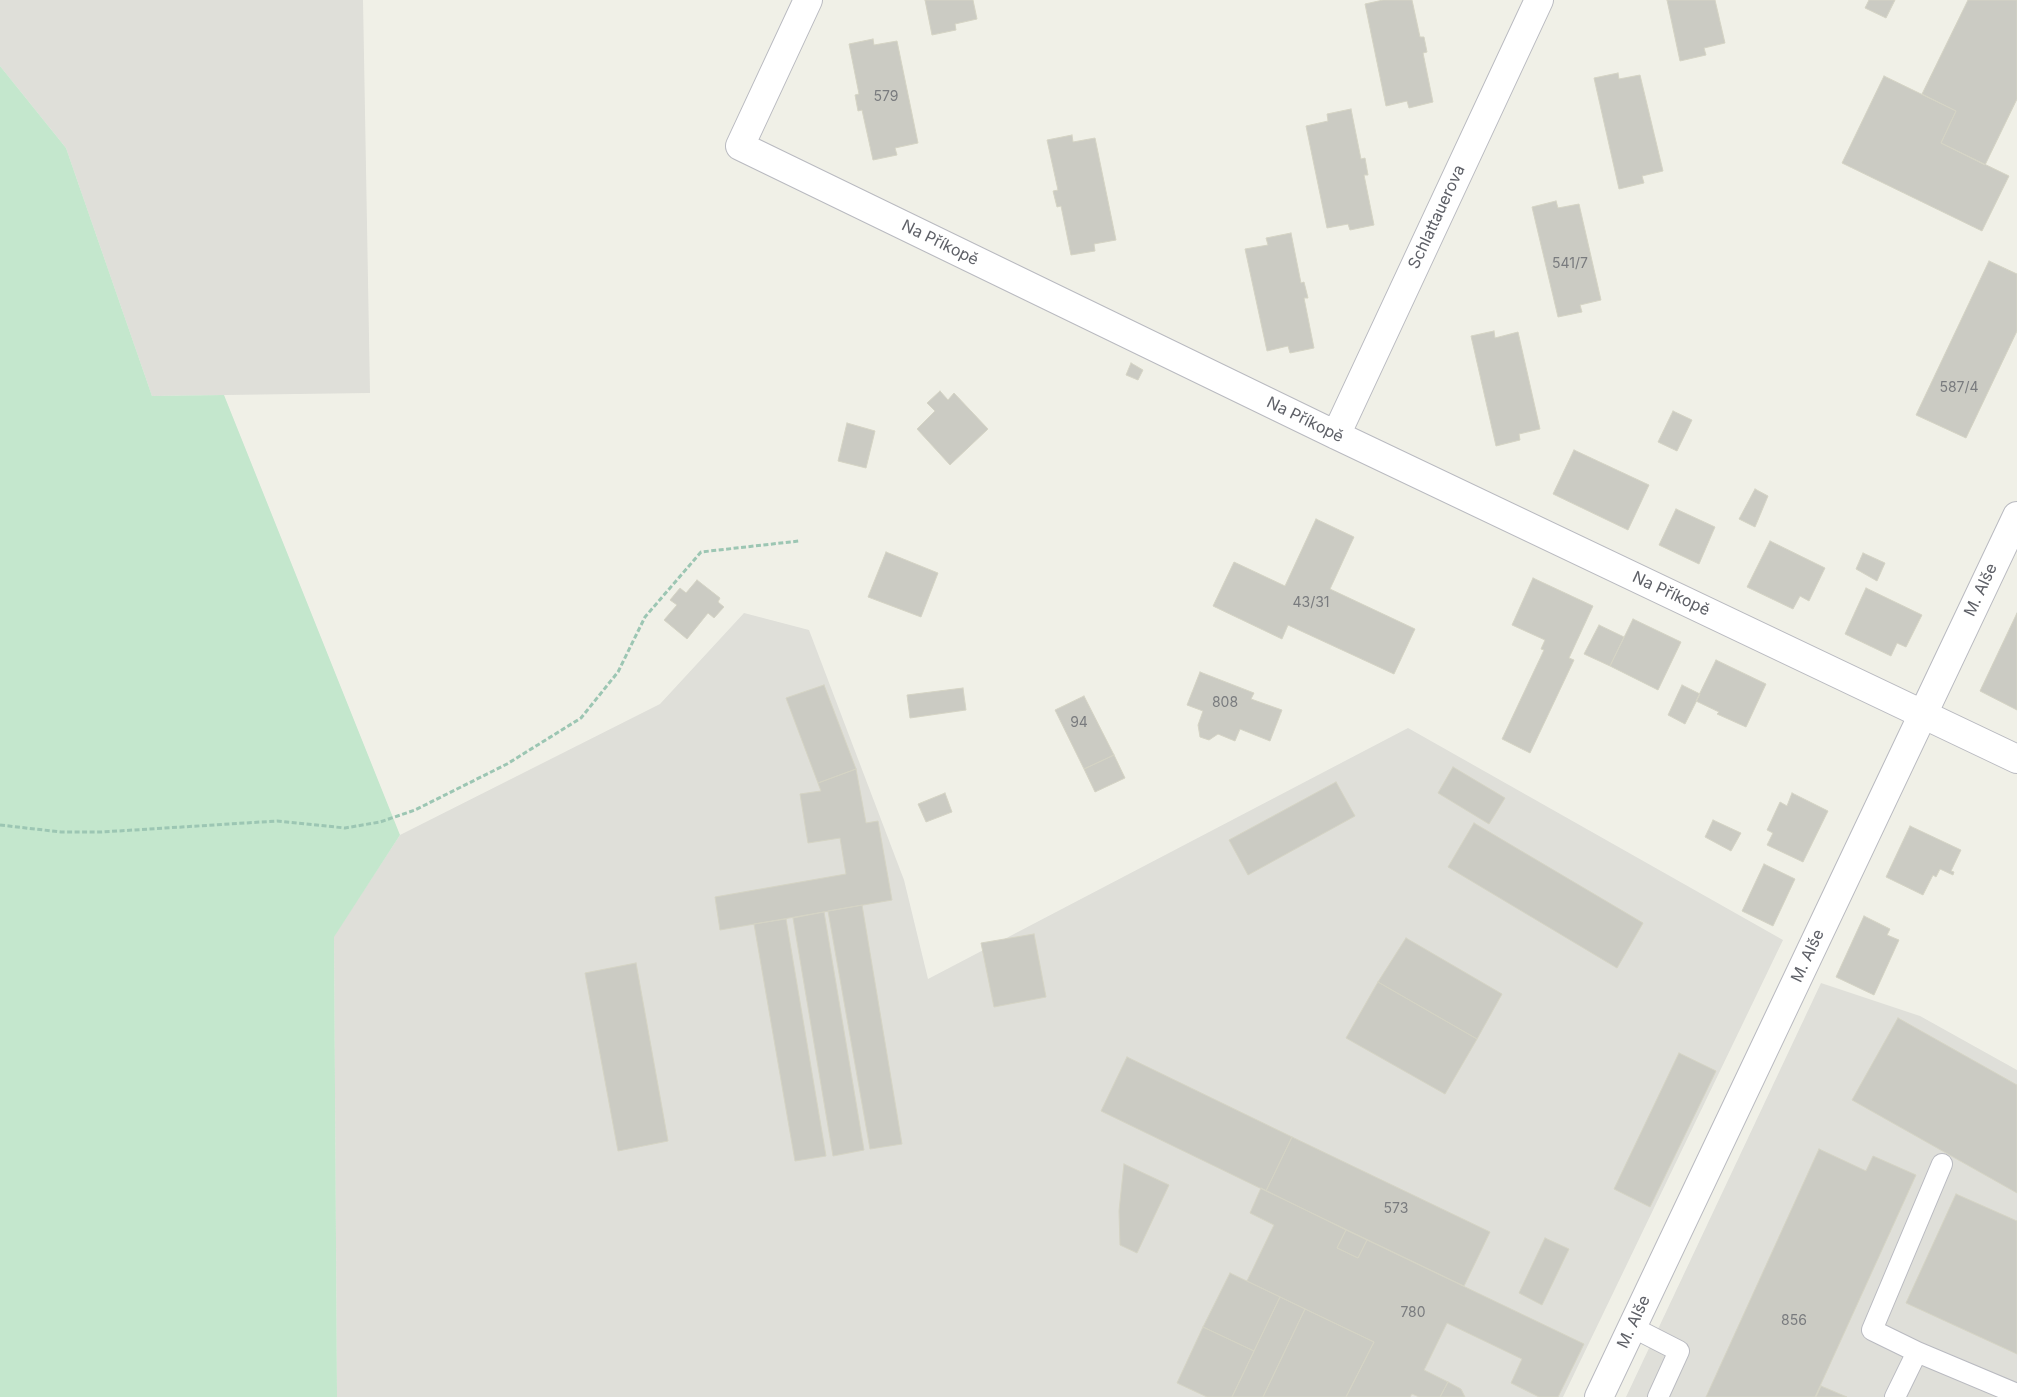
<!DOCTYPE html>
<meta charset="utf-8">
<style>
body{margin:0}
canvas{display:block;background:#f0f0e7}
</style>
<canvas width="2017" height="1397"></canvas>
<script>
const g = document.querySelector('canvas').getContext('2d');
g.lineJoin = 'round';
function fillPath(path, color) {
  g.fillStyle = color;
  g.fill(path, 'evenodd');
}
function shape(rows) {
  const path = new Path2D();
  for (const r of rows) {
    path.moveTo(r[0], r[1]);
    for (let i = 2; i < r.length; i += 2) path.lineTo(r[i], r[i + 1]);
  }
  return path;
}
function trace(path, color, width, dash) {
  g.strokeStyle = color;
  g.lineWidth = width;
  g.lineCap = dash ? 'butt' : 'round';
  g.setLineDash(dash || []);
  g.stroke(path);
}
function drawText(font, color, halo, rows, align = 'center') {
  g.font = font + ' Inter,sans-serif';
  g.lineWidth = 4.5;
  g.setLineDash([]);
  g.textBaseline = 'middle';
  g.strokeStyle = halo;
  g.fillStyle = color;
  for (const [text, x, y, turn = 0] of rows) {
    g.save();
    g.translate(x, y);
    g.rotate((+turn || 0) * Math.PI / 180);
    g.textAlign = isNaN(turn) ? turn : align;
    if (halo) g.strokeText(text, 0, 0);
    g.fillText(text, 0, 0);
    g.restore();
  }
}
const industrial = shape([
 [0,0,363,0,370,393,152,396,66,148,0,66],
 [744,613,809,630,904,880,928,979,1408,728,1783,940,1563,1397,337,1397,334,936,400,835,660,704],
 [1821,983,1920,1016,2017,1070,2017,1397,1626,1397]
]);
const green = shape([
 [0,66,66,148,152,396,224,395,400,835,334,937,337,1397,0,1397]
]);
const building = shape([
 [925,0,973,0,977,19,955,24,956,30,932,35,925,0],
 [1383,0,1412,0,1420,37,1424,37,1427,52,1423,53,1433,102,1409,108,1407,101,1386,106,1365,4,1383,0],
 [1667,0,1715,0,1725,43,1704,48,1706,55,1680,61,1667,0],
 [1869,0,1895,0,1886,18,1865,8,1869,0],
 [1968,0,2017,0,2017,99,1985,165,1941,143,1956,111,1922,94,1968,0],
 [873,39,874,45,897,41,918,143,895,148,897,155,873,160,862,110,858,111,855,95,859,94,849,44,873,39],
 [1618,73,1619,79,1640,75,1663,171,1642,176,1644,183,1619,189,1594,78,1618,73],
 [1884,76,1956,111,1941,143,2009,176,1982,231,1842,163,1884,76],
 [1351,109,1361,159,1365,158,1368,175,1364,175,1374,225,1350,230,1348,224,1327,228,1306,126,1328,121,1327,114,1351,109],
 [1072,135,1073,142,1095,138,1116,240,1094,244,1095,251,1071,255,1061,206,1057,207,1053,191,1058,190,1047,140,1072,135],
 [1556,201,1558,208,1579,204,1601,300,1580,305,1582,312,1558,317,1532,207,1556,201],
 [1291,233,1301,283,1304,282,1308,298,1304,298,1314,348,1290,353,1288,346,1267,351,1245,249,1268,245,1266,238,1291,233],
 [1989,261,2017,274,2017,331,1966,438,1916,415,1989,261],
 [1494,331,1495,338,1518,332,1540,429,1519,434,1520,440,1496,446,1471,336,1494,331],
 [1131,363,1143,370,1138,380,1126,375,1131,363],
 [940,391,948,400,954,393,988,429,950,465,917,429,935,411,927,403,940,391],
 [1673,411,1692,420,1677,451,1658,442,1673,411],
 [847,423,875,431,866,468,838,461,847,423],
 [1574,450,1649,485,1628,530,1553,494,1574,450],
 [1755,489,1768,496,1755,527,1739,519,1755,489],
 [1676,509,1715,527,1699,564,1659,545,1676,509],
 [1316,519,1354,537,1330,589,1415,629,1394,674,1288,625,1282,639,1213,606,1234,562,1285,586,1316,519],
 [1770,541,1825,568,1809,601,1800,596,1793,609,1747,587,1770,541],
 [886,552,938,573,921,617,868,597,886,552],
 [1863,553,1885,563,1877,581,1856,569,1863,553],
 [1533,578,1593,606,1569,658,1574,660,1530,753,1502,739,1544,650,1541,649,1545,640,1512,625,1533,578],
 [697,580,720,598,718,602,724,607,714,618,708,613,687,639,664,620,677,605,670,600,680,588,686,593,697,580],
 [1866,588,1922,615,1906,647,1897,643,1891,656,1845,634,1866,588],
 [2017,613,2017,710,1980,691,2017,613],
 [1633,619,1681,642,1658,690,1610,666,1633,619],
 [1599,625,1624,637,1610,666,1584,654,1599,625],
 [1716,660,1766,684,1746,727,1717,714,1719,712,1696,701,1716,660],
 [1200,672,1254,693,1251,699,1282,710,1270,741,1240,729,1235,741,1218,734,1209,740,1200,737,1198,725,1203,711,1187,705,1200,672],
 [824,685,856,769,818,783,786,698,824,685],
 [1682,685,1700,694,1685,724,1668,715,1682,685],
 [963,688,966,710,910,718,907,695,963,688],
 [1084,696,1114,755,1084,769,1055,710,1084,696],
 [1114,755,1125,778,1095,792,1084,769,1114,755],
 [1453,767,1505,798,1489,824,1438,793,1453,767],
 [856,769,866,823,878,821,892,900,720,930,715,897,846,874,840,838,808,843,800,794,821,791,818,783,856,769],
 [1336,782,1355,816,1248,875,1229,840,1336,782],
 [945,793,952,812,926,822,918,804,945,793],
 [1792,793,1828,811,1803,862,1767,845,1773,833,1767,830,1780,802,1787,806,1792,793],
 [1713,820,1741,833,1731,851,1705,837,1713,820],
 [1474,823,1643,923,1617,968,1448,867,1474,823],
 [1910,826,1961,850,1951,871,1954,872,1953,875,1940,869,1936,877,1933,875,1923,895,1886,877,1910,826],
 [1764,864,1795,879,1773,926,1742,911,1764,864],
 [862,905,902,1144,870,1149,828,911,862,905],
 [824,912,864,1150,833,1156,793,918,824,912],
 [1864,916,1890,929,1887,935,1899,940,1874,995,1836,977,1864,916],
 [786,919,826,1156,795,1161,754,924,786,919],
 [1034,934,1046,997,994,1007,981,943,1034,934],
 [1406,938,1502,994,1477,1039,1378,982,1406,938],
 [636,963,668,1141,618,1151,585,973,636,963],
 [1378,982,1477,1039,1445,1094,1346,1038,1378,982],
 [1898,1018,2017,1085,2017,1193,1852,1100,1898,1018],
 [1679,1053,1716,1071,1650,1207,1614,1189,1679,1053],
 [1127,1057,1292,1137,1266,1191,1101,1111,1127,1057],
 [1292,1137,1490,1232,1464,1286,1266,1191,1292,1137],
 [1819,1149,1866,1171,1873,1156,1916,1175,1815,1397,1706,1397,1819,1149],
 [1124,1164,1169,1185,1137,1253,1120,1245,1119,1211,1124,1164],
 [1261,1188,1346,1230,1337,1248,1358,1258,1367,1240,1584,1344,1558,1397,1539,1397,1511,1383,1522,1359,1447,1323,1424,1370,1448,1382,1440,1397,1419,1397,1412,1394,1410,1397,1346,1397,1374,1342,1247,1281,1274,1225,1250,1213,1261,1188],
 [1956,1194,2017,1221,2017,1354,1906,1303,1956,1194],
 [1346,1230,1367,1240,1358,1258,1337,1248,1346,1230],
 [1545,1238,1569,1249,1542,1305,1519,1293,1545,1238],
 [1230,1273,1280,1297,1254,1351,1203,1327,1230,1273],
 [1280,1297,1305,1309,1263,1397,1232,1397,1280,1297],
 [1305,1309,1374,1342,1346,1397,1263,1397,1305,1309],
 [1203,1327,1254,1351,1232,1397,1207,1397,1177,1383,1203,1327],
 [1448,1382,1461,1389,1465,1397,1440,1397,1448,1382],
 [1821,1386,1847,1397,1816,1397,1821,1386]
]);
const path = shape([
 [0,825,61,832,102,832,277,821,345,828,380,822,415,810,507,764,581,718,618,672,645,617,701,552,799,541]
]);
const lane = shape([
 [1632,1327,1679,1351,1658,1397],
 [1917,1352,2017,1394],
 [1895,1397,1917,1352,1872,1330,1942,1164]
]);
const street = shape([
 [808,0,740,146,1336,435,2017,759],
 [1336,435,1539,0],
 [1599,1397,2017,516]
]);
const numberNames = [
 ["579",886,97],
 ["541/7",1570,264],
 ["587/4",1959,388],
 ["43/31",1311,603],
 ["808",1225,703],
 ["94",1079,723],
 ["573",1396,1209],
 ["780",1413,1313],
 ["856",1794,1321]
];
const streetNames = [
 ["Schlattauerova",1437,217,-65],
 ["Na Příkopě",940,243,26],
 ["Na Příkopě",1305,420,26],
 ["M. Alše",1981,590,-65],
 ["Na Příkopě",1671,594,25],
 ["M. Alše",1808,956,-65],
 ["M. Alše",1634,1322,-65]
];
fillPath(industrial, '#dfdfd9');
fillPath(green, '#c4e7cd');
fillPath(building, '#cbcbc3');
trace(building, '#d5d4c5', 1);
trace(lane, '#b9bac0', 22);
trace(street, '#b9bac0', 30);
trace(path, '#9cc6b3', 3, [5, 2.5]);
trace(lane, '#fff', 20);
trace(street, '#fff', 28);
drawText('14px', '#797b7e', null, numberNames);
drawText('16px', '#5e6067', '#fff', streetNames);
</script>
